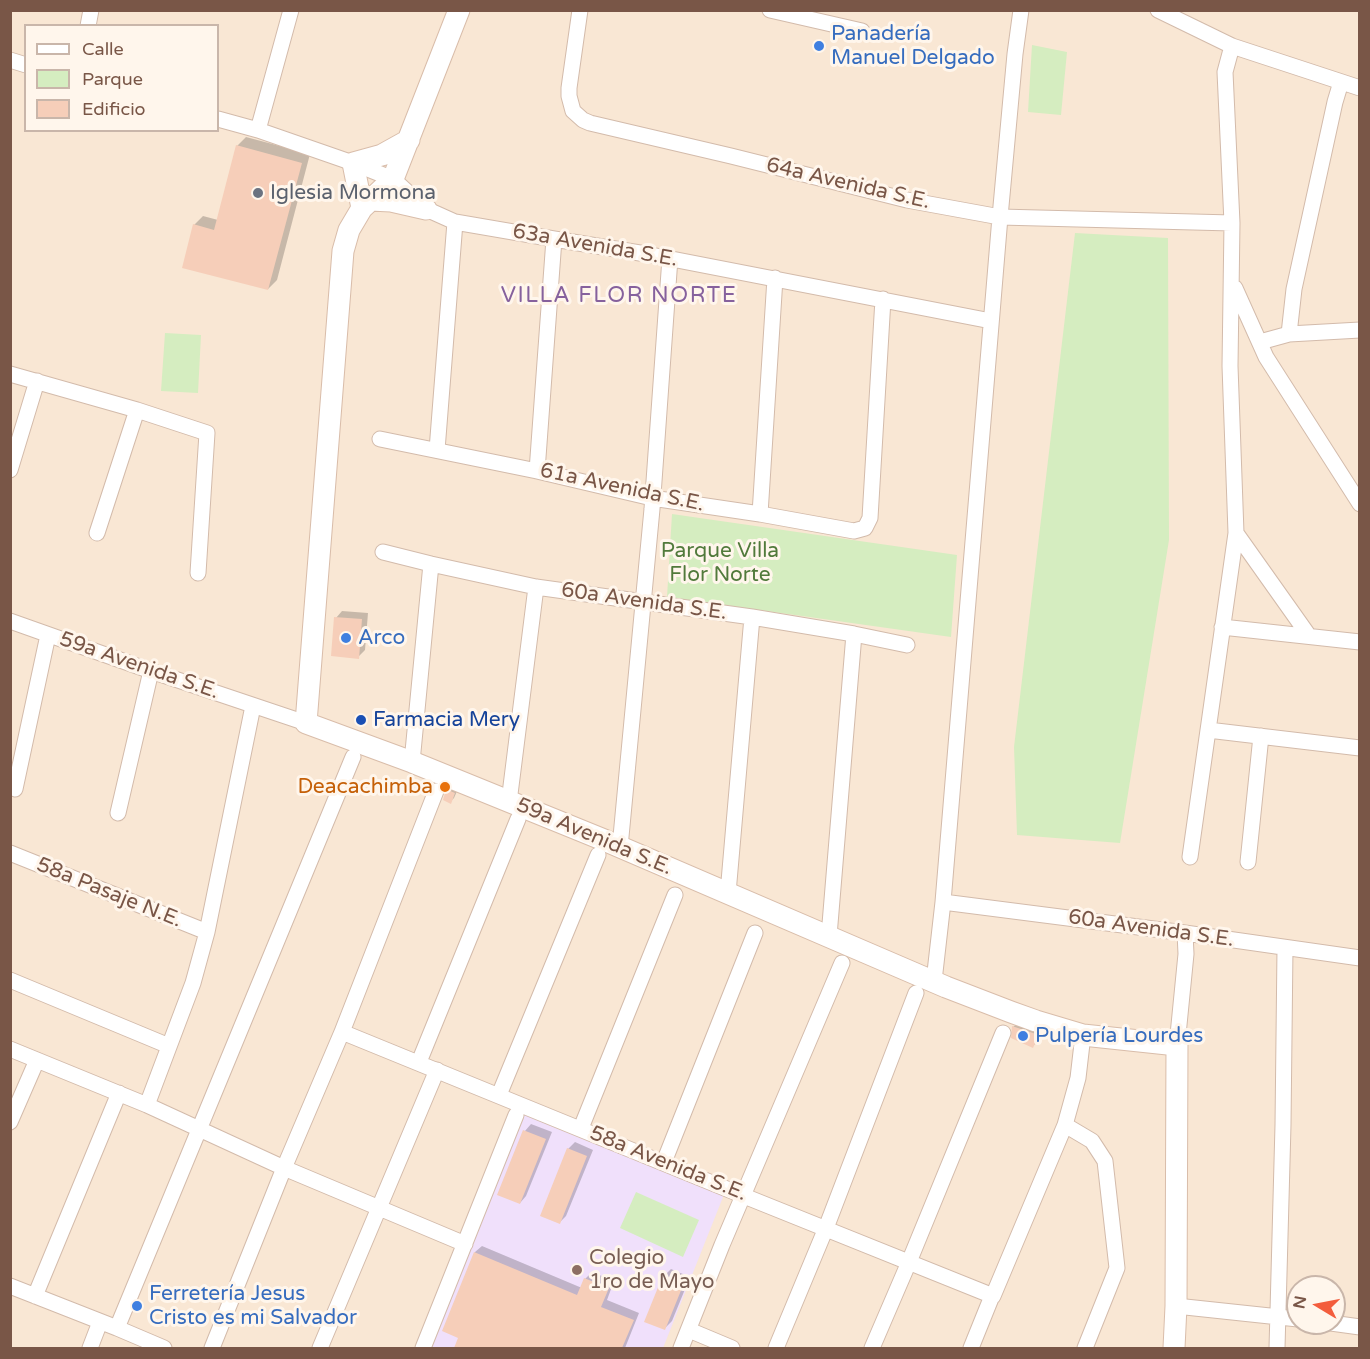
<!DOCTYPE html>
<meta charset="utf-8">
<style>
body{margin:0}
#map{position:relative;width:1370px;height:1359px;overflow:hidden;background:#fef3e4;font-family:"Varela Round",sans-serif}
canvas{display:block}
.frame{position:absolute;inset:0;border:12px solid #795647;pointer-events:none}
.legend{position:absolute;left:24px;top:24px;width:195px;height:108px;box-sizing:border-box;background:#fff6ec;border:2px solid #c9b6aa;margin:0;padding:8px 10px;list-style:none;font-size:18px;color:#795647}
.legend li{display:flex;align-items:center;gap:12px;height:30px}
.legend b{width:30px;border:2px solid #c9b6aa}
.north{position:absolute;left:1286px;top:1275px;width:60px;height:60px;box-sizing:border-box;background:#fff6ec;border:2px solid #c9b6aa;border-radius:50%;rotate:280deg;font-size:16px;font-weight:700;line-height:24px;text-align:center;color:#795647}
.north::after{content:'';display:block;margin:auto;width:21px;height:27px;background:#f35d3d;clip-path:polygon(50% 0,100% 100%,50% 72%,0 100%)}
</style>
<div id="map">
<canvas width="1370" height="1359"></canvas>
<div class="frame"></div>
<ul class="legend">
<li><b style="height:8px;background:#fff"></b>Calle</li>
<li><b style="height:16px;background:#d5edc0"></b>Parque</li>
<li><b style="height:16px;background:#f6ceb9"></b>Edificio</li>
</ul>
<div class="north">N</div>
</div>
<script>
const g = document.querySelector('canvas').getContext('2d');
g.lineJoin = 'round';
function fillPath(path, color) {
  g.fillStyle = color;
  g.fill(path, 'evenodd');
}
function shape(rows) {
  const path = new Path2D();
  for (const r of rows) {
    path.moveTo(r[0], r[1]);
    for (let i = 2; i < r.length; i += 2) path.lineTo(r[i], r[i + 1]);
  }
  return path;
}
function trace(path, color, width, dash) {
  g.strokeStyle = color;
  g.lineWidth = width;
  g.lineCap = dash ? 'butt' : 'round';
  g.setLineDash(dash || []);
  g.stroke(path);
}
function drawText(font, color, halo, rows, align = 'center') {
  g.font = font + ' "Varela Round",sans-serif';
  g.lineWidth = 6;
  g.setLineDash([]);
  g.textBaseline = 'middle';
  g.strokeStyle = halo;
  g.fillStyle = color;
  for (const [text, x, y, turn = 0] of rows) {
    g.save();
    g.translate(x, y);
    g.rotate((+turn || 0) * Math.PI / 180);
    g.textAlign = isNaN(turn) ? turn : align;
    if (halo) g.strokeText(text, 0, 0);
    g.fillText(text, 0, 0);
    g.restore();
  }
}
const residential = shape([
 [11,11,1359,11,1359,1348,11,1348],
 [26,26,218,26,218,130,26,130],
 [1298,1287,1334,1287,1334,1323,1298,1323]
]);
const education = shape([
 [523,1114,725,1192,663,1348,429,1348]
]);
const green = shape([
 [1032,45,1067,52,1061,115,1028,112],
 [1075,233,1168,238,1169,540,1120,843,1017,835,1014,747],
 [165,333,201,335,198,393,161,391],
 [672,514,957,555,951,637,667,597],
 [636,1192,699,1220,683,1257,620,1228]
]);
const shadow = shape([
 [246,137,310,154,277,280,268,289,194,225,203,216,218,220,237,146],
 [342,611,368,613,365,650,358,657,336,618],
 [451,786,458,789,454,798,450,802,447,790],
 [1018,1023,1042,1031,1036,1043,1032,1047,1013,1027],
 [531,1124,552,1132,526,1196,520,1203,499,1195,525,1131],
 [575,1142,593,1150,566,1216,560,1222,568,1149],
 [482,1246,582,1288,585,1279,592,1272,614,1281,607,1300,639,1313,625,1348,456,1348,460,1337,444,1330,475,1252],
 [671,1269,690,1277,672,1321,665,1328,664,1276]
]);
const building = shape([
 [236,145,302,163,268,290,182,268,193,224,214,230],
 [334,617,362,619,359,659,331,656],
 [446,789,455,793,451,804,443,800],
 [1012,1026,1039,1035,1033,1048,1011,1038],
 [523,1130,546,1139,520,1204,497,1195],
 [567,1148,587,1156,560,1224,540,1216],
 [474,1252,577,1295,584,1278,609,1288,601,1307,634,1320,622,1348,454,1348,458,1338,442,1331],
 [663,1275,684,1283,665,1330,644,1322]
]);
const street = shape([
 [580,10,569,88,569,96,573,111,583,120,590,123,731,156,907,200,1000,217,1232,223],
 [770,10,862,31],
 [1158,10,1232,46,1360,88],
 [88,26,91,10],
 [10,60,26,65],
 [218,119,258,130,353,163,393,179,426,209,455,222,554,239,646,254,991,321],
 [258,130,291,10],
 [1235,288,1266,357,1360,504],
 [1289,334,1294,289,1335,102,1341,82],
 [1260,342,1289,334,1360,330],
 [10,374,137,410,207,433,198,573],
 [380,439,537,471,652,498,760,514,854,531,865,528,870,518,883,299],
 [437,450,455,222],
 [10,470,37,381],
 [537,471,554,239],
 [760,514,775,278],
 [97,533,137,410],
 [1236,533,1309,636],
 [383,552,431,564,536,587,752,617,854,634,907,645],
 [10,621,151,671,306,723],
 [1222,627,1360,642],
 [1208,730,1360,748],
 [412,762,431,564],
 [15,789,48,635],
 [509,802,536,587],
 [118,813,151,671],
 [620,847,652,509,670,258],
 [10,853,207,932],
 [1190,857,1236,533,1230,366,1232,223,1225,72,1232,46],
 [1248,862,1261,736],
 [728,893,752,617],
 [943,902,1185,933,1360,958],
 [829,936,854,634],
 [10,980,169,1046],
 [934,981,943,902,1000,217,1015,54,1021,10],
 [342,1032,744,1196,993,1296],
 [1177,1045,1186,954,1185,933],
 [10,1049,147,1105,284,1168,465,1244],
 [419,1062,518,819],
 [499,1095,598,855],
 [147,1105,193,983,207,932,253,706],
 [10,1122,37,1060],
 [1065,1125,1092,1141,1105,1161,1117,1268,1085,1348],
 [581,1128,675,895],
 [664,1162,755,933],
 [10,1286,117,1328,164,1348],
 [35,1296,119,1093],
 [1176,1306,1298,1319],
 [1331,1323,1360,1327],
 [117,1328,353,757],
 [689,1330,732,1348],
 [90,1348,100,1322],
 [212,1348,284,1168,342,1032,436,791],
 [320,1348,437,1070],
 [423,1348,516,1115],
 [681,1348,722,1245,842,963],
 [776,1348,826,1228,916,993],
 [872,1348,909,1262,1003,1033],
 [971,1348,992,1296,993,1296,1065,1125,1078,1078,1083,1035],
 [1277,1348,1283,1125,1285,948]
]);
const secondary = shape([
 [459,10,393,179,362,208,349,230,343,251,306,723,412,762,604,840,946,987,1011,1012,1036,1021,1083,1035,1177,1045,1176,1306,1174,1348],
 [370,200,391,201,426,209],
 [362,208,353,163,382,155,409,140]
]);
const markers = [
 [819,46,6,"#3f7fe0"],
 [258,193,6,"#6b7280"],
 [346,638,6,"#3f7fe0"],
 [361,720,6,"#1a4fb4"],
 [445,787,6,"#e8710a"],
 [1023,1036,6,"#3f7fe0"],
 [577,1270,6,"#8d6e63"],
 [137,1306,6,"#3f7fe0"]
];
const shopNames = [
 ["Panadería",831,34],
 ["Manuel Delgado",831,58],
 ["Arco",358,638],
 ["Pulpería Lourdes",1035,1036],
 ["Ferretería Jesus",149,1294],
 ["Cristo es mi Salvador",149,1318]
];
const streetNames = [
 ["64a Avenida S.E.",848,184,13],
 ["63a Avenida S.E.",595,246,10],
 ["61a Avenida S.E.",622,488,12],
 ["60a Avenida S.E.",644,602,8],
 ["59a Avenida S.E.",139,666,19],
 ["59a Avenida S.E.",594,837,23],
 ["58a Pasaje N.E.",109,893,22],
 ["60a Avenida S.E.",1151,929,8],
 ["58a Avenida S.E.",668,1164,22]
];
const worshipNames = [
 ["Iglesia Mormona",270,193]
];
const parkNames = [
 ["Parque Villa",720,551],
 ["Flor Norte",720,575]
];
const transitNames = [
 ["Farmacia Mery",373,720]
];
const foodNames = [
 ["Deacachimba",433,787]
];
const educationNames = [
 ["Colegio",589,1258],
 ["1ro de Mayo",589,1282]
];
const neighbourhoodNames = [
 ["VILLA FLOR NORTE",619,296]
];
fillPath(residential, '#f9e7d4');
fillPath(education, '#f0e0fb');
fillPath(green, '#d5edc0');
fillPath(shadow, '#0003');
fillPath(building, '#f6ceb9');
trace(street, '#d3bbab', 17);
trace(secondary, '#d9bdaa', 23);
trace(street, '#fff', 15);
trace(secondary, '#fff', 21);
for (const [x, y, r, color] of markers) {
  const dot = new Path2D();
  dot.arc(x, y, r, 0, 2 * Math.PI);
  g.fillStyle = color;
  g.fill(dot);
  trace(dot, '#fff6ec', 2);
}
drawText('21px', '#366cbe', '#fff6ec', shopNames, 'left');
drawText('21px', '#795647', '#fff6ec', streetNames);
drawText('21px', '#5b616d', '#fff6ec', worshipNames, 'left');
drawText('21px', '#517a3b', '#fff6ec', parkNames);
drawText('21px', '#164399', '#fff6ec', transitNames, 'left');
drawText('21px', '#c56008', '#fff6ec', foodNames, 'right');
drawText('21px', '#785e54', '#fff6ec', educationNames, 'left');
g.letterSpacing = '1.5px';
drawText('22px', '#86619d', '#fff6ec', neighbourhoodNames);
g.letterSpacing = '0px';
</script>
